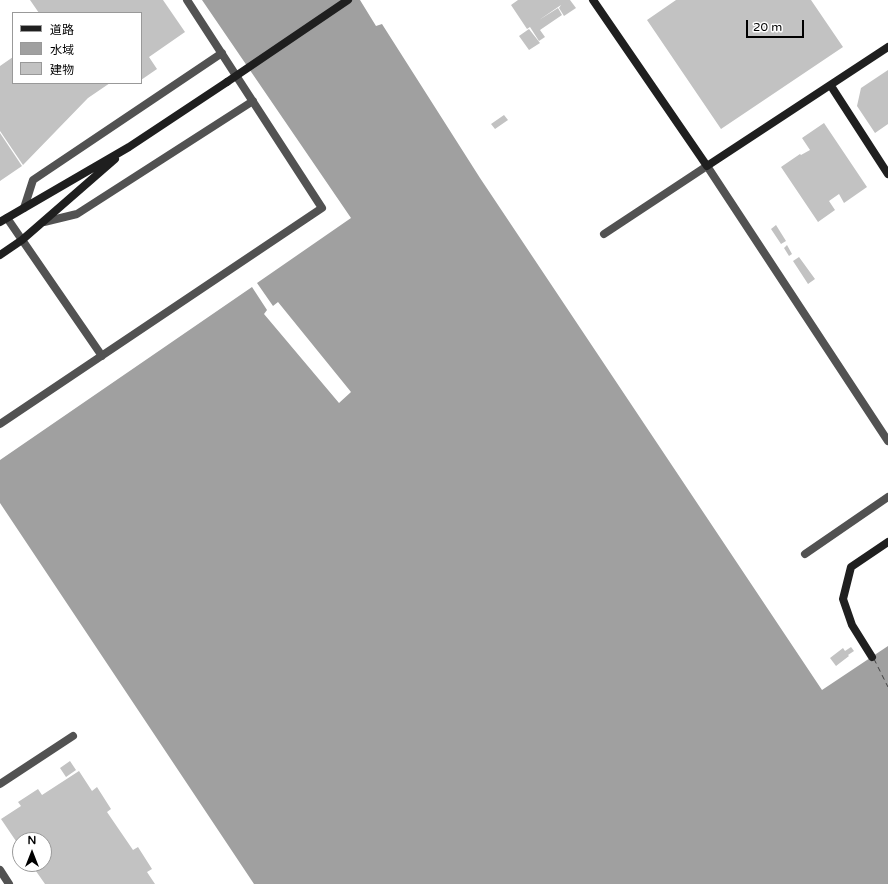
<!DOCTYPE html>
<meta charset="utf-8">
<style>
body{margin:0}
#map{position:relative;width:888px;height:884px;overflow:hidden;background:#fff;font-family:"Varela Round","Noto Sans JP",sans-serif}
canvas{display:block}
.legend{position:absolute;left:12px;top:12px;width:130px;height:72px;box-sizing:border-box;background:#fff;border:1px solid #999;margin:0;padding:5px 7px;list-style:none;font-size:12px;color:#000}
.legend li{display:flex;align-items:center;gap:8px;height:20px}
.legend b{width:20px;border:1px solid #999}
.north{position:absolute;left:12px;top:832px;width:40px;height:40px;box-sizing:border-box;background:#fff;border:1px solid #999;border-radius:50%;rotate:0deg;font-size:11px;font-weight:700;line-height:16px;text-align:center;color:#000}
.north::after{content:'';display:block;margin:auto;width:14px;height:18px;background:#000;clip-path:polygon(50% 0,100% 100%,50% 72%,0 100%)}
.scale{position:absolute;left:746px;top:20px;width:58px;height:18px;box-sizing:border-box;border:2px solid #000;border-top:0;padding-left:5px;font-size:12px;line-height:14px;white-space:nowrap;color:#000;-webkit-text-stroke:3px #fff;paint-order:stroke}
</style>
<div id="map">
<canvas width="888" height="884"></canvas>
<ul class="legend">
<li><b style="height:5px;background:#1f1f1f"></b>道路</li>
<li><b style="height:11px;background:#a0a0a0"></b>水域</li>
<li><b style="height:11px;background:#c2c2c2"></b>建物</li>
</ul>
<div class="north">N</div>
<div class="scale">20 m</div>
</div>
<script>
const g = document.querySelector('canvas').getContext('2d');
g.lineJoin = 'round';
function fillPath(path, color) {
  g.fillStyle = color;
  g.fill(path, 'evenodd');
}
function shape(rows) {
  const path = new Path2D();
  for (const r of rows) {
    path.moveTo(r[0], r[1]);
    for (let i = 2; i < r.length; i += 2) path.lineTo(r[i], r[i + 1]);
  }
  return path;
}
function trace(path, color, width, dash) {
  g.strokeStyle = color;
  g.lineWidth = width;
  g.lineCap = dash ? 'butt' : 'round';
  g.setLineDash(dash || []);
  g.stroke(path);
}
const water = shape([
 [202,0,360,0,376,26,382,24,480,178,822,690,888,646,888,884,254,884,0,503,0,460,252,287,267,310,264,314,339,403,351,392,278,302,273,306,257,283,351,218]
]);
const ferry = shape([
 [874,659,888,687]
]);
const building = shape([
 [30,0,163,0,185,32,149,57,157,69,141,80,141,13,39,13],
 [518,0,570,0,576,8,564,16,559,8,561,5,539,20,558,8,562,15,540,30,545,37,539,41,530,27,527,29,511,5],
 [676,0,811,0,843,47,721,129,647,20],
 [529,29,540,43,529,50,519,36],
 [13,57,13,83,110,83,88,98,23,165,0,131,0,66],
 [888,70,888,124,875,133,857,106,861,88],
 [504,115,508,120,495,129,491,124],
 [824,123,867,187,844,203,839,194,829,201,835,210,818,222,781,167,800,154,801,155,810,150,802,138],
 [0,133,22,166,0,181],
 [776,225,786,241,781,244,771,229],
 [787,245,792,254,789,256,784,248],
 [799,257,815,279,808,284,793,261],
 [851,647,854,651,848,655,849,656,836,666,830,658,843,648,845,651],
 [70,761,76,770,66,777,60,768],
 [79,771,92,791,97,787,111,809,107,812,133,850,138,847,152,869,147,872,155,884,45,884,31,864,44,864,44,840,20,840,20,847,1,819,21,806,18,802,38,789,42,795]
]);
const lane = shape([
 [24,208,33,180,222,53],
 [7,218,102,356],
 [44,222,77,214,253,101],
 [604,234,707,166,888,441],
 [0,424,322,208,187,0],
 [805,554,888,497],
 [0,784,73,736],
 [0,870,9,884]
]);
const secondary = shape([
 [593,0,707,166,888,47],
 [831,86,888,174],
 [0,222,129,147,227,82],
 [0,255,22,240,115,159],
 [872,657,852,625,843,599,851,567,888,542]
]);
const secondaryBridge = shape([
 [227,82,348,0]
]);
fillPath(water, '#a0a0a0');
trace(ferry, '#414141', 1, [5, 4]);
fillPath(building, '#c2c2c2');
trace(lane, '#525252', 8);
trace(secondary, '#1f1f1f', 8);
trace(secondaryBridge, '#1f1f1f', 8);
</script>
